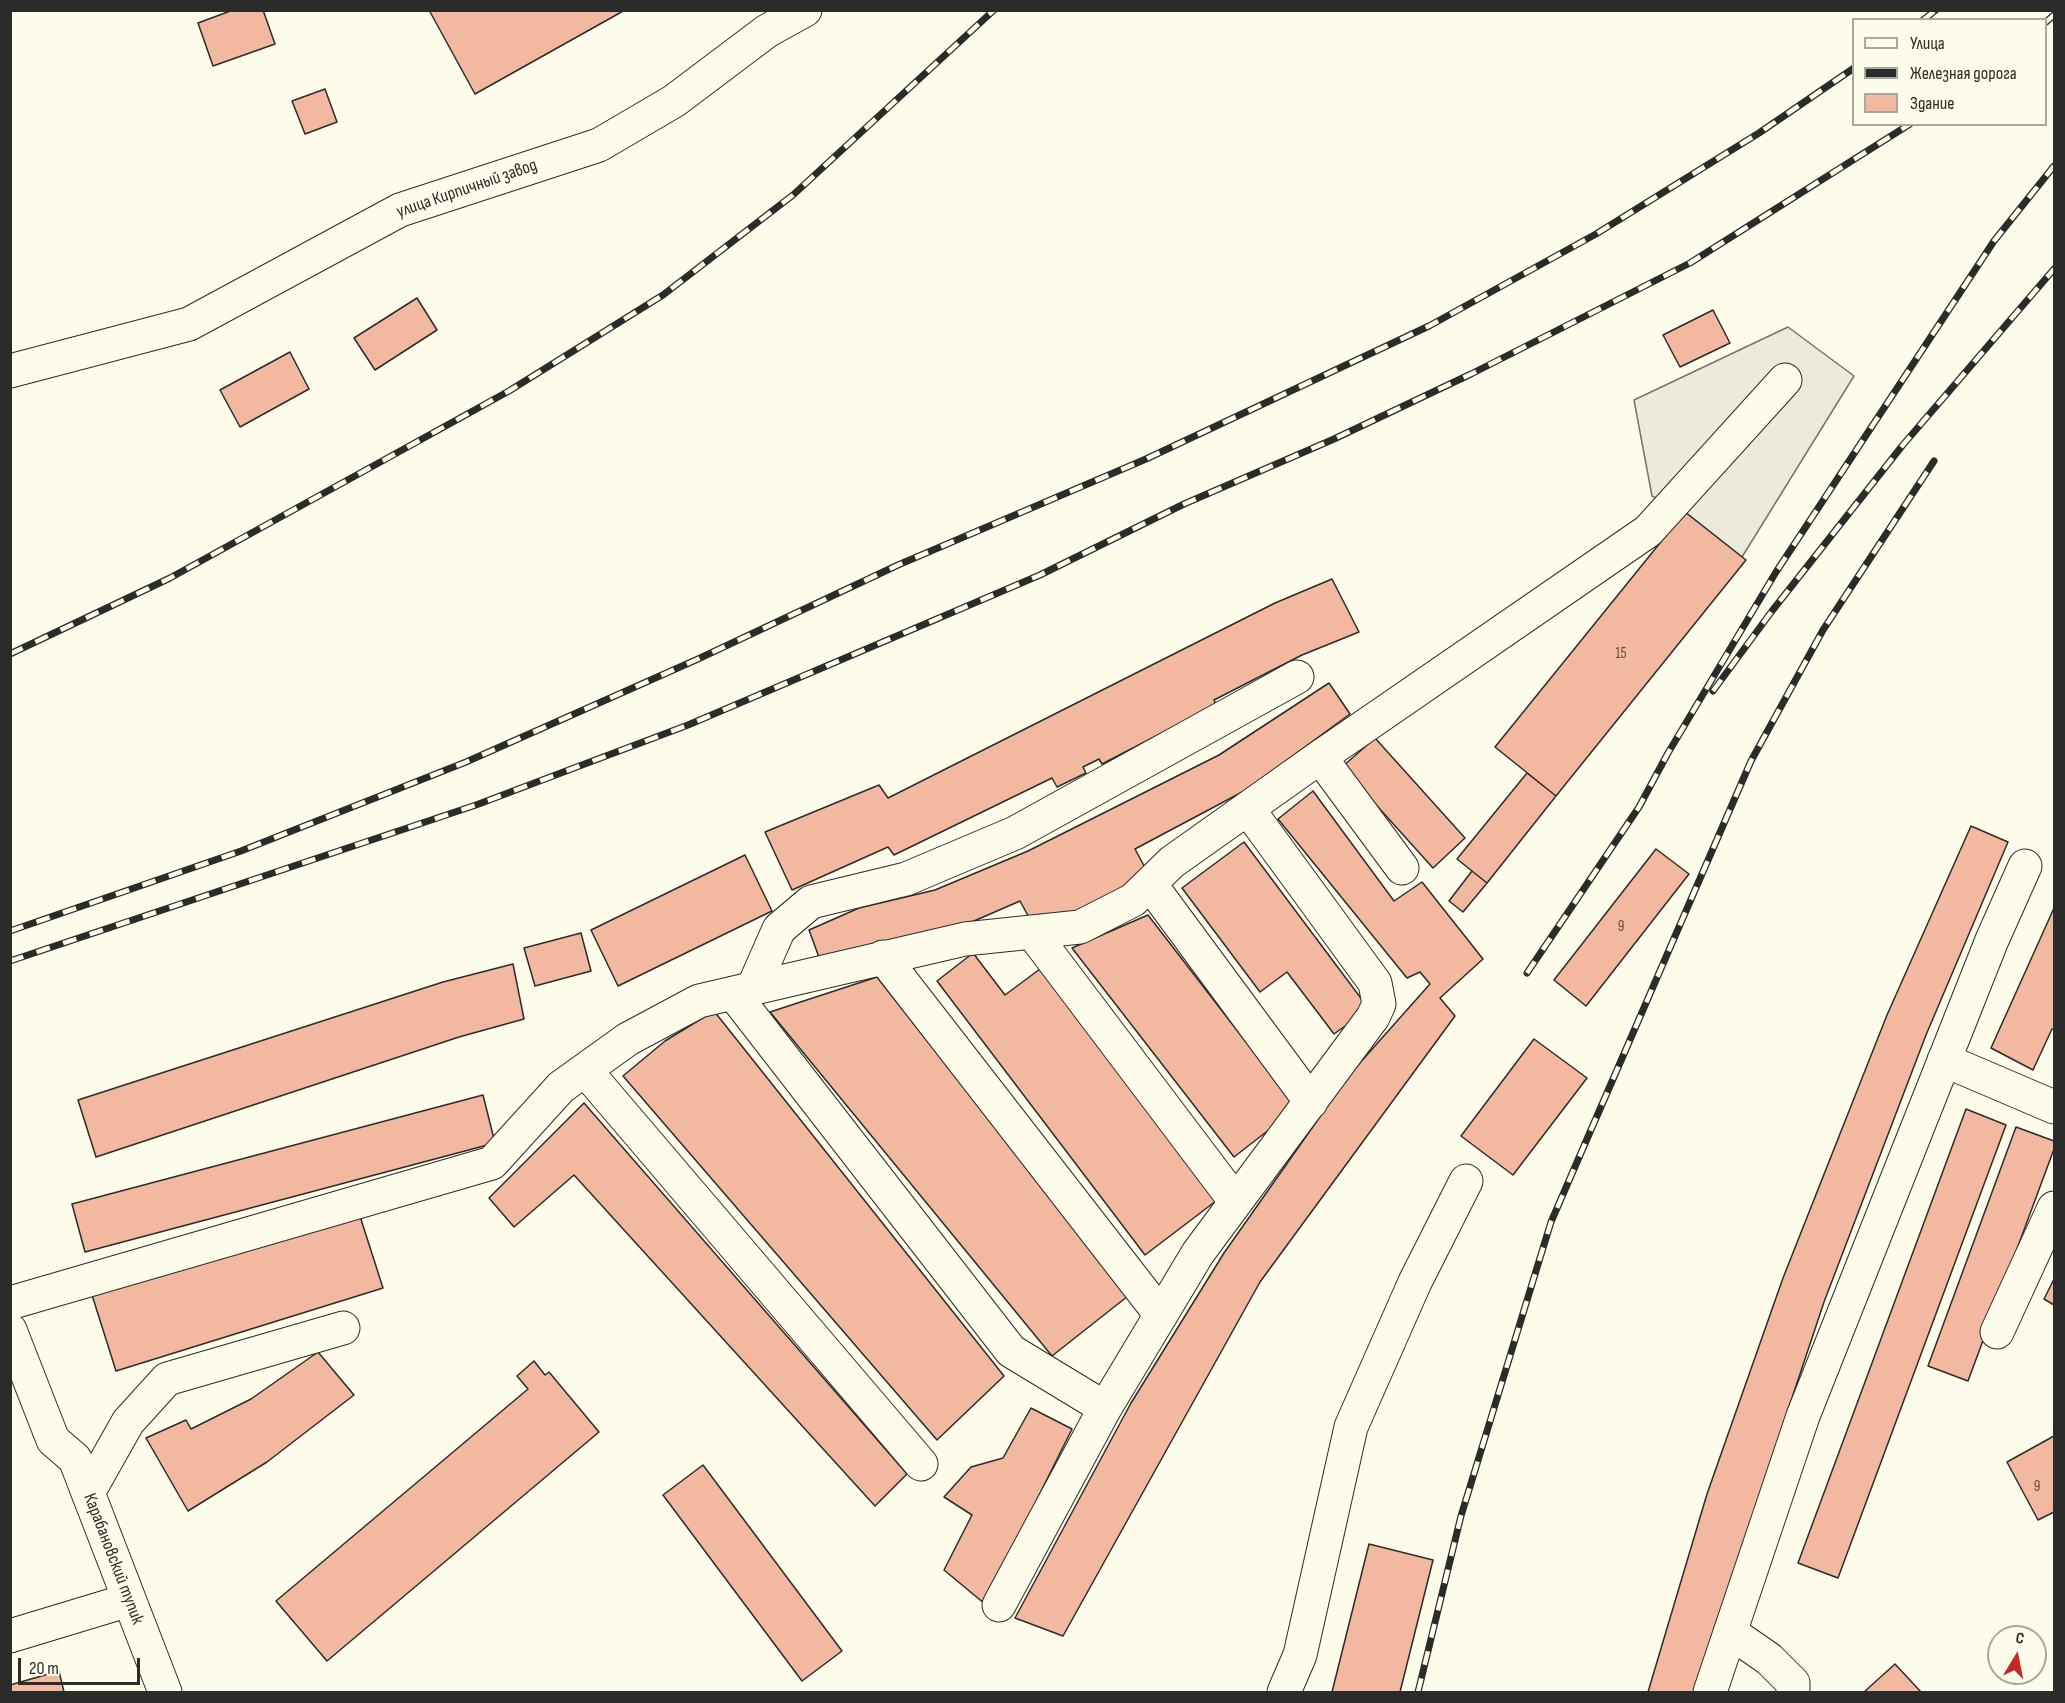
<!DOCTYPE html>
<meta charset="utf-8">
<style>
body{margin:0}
#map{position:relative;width:2065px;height:1703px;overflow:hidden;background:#fdfbea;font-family:"Sofia Sans Condensed",sans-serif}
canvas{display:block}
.frame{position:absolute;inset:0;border:12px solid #2b2b2b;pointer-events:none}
.legend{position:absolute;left:1852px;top:18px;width:195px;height:108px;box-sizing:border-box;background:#fdfbea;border:2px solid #a9a89e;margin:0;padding:8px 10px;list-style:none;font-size:18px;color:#2b2b2b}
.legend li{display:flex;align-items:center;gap:12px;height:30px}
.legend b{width:30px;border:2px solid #a9a89e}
.north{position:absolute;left:1987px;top:1625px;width:60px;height:60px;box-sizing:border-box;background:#fdfbea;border:2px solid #a9a89e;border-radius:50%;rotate:10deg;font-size:16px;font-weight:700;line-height:24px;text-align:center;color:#2b2b2b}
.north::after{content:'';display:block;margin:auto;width:21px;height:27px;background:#c62828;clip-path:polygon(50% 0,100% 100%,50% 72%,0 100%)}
.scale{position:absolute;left:18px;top:1658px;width:122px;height:27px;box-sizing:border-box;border:3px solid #2b2b2b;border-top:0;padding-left:8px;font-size:18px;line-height:21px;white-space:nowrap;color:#2b2b2b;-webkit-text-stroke:4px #fdfbea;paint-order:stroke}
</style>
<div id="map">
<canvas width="2065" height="1703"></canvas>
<div class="frame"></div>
<ul class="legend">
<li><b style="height:8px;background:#fdfbea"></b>Улица</li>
<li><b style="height:8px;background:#2b2b2b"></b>Железная дорога</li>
<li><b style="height:16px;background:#f2b8a0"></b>Здание</li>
</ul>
<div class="north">С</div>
<div class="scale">20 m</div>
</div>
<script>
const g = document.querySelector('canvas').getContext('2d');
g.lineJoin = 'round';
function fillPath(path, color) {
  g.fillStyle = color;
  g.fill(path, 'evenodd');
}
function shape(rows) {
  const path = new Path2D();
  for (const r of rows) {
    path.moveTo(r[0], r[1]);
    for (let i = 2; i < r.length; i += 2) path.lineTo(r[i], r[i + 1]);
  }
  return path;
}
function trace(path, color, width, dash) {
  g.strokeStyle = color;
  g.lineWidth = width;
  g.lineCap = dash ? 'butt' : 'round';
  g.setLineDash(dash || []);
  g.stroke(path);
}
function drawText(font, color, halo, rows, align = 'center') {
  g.font = font + ' "Sofia Sans Condensed",sans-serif';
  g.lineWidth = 4.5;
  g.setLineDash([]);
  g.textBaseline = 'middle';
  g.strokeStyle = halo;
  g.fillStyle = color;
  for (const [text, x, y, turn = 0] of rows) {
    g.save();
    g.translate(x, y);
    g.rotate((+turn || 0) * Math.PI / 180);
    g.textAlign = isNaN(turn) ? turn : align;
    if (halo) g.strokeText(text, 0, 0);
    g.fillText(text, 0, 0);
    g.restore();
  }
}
const parking = shape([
 [1788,327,1854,376,1742,557,1685,512,1652,496,1634,400,1788,327]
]);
const building = shape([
 [233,10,263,10,275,44,213,66,198,23,233,10],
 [429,10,625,10,475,94,429,10],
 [325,89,337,122,305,134,292,101,325,89],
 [417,298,437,330,375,370,354,338,417,298],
 [1713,310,1730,343,1680,367,1663,335,1713,310],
 [290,352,309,389,240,427,220,390,290,352],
 [1685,512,1746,560,1556,796,1495,747,1685,512],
 [1332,579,1359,632,1302,655,1214,700,1216,705,1102,764,1099,759,1083,767,1086,773,1057,787,1052,778,894,855,888,847,792,890,765,832,879,785,888,798,1275,603,1332,579],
 [1329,683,1350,714,1246,790,1135,849,1149,875,1085,910,1032,923,1020,901,974,921,920,937,820,960,809,930,859,908,935,890,1028,851,1219,755,1329,683],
 [1375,738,1465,838,1433,868,1342,767,1375,738],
 [1527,773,1556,796,1487,883,1457,859,1527,773],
 [1313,791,1394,901,1422,882,1483,959,1440,998,1455,1016,1260,1282,1063,1636,1015,1618,1131,1403,1224,1253,1350,1074,1430,984,1420,972,1407,978,1278,819,1313,791],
 [1971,826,2008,842,1926,1035,1824,1302,1694,1692,1648,1692,1707,1494,1783,1278,1887,1015,1971,826],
 [1244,842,1369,1009,1334,1034,1287,972,1260,992,1182,888,1244,842],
 [1656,849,1689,874,1586,1006,1554,980,1656,849],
 [745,855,772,911,618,986,591,930,745,855],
 [1472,871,1487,883,1463,912,1449,901,1472,871],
 [2054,908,2054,1029,2052,1029,2033,1070,1991,1048,2054,908],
 [1148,915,1297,1108,1234,1157,1072,948,1148,915],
 [581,933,591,971,535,986,524,948,581,933],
 [973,953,1005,995,1040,969,1216,1201,1145,1255,937,981,973,953],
 [513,964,524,1019,459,1037,96,1157,78,1100,443,982,513,964],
 [877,977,1128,1296,1052,1356,770,1012,877,977],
 [714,1011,1004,1376,937,1440,623,1076,665,1041,714,1011],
 [1534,1039,1587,1078,1513,1175,1461,1136,1534,1039],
 [483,1095,495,1143,85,1252,72,1204,483,1095],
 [584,1103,907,1474,875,1506,574,1175,514,1227,489,1198,584,1103],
 [1966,1109,2006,1125,1838,1578,1798,1563,1966,1109],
 [2016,1127,2054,1141,2054,1149,1968,1381,1928,1366,2016,1127],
 [358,1210,383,1288,116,1371,92,1295,358,1210],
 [2054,1279,2054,1305,2044,1299,2054,1279],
 [318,1352,354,1395,267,1462,188,1511,146,1438,186,1420,191,1429,251,1399,318,1352],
 [534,1361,545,1375,549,1372,599,1432,327,1661,276,1601,528,1389,517,1376,534,1361],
 [1031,1408,1072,1429,985,1604,944,1570,972,1515,944,1497,971,1467,1003,1458,1031,1408],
 [2054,1436,2054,1512,2038,1520,2007,1462,2054,1436],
 [703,1465,842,1651,802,1681,663,1495,703,1465],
 [1369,1544,1433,1560,1400,1692,1332,1692,1369,1544],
 [1895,1664,1921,1692,1864,1692,1895,1664],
 [59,1671,64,1692,10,1692,10,1685,59,1671]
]);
const minor = shape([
 [10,371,189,324,400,210,599,145,674,101,767,31,805,10],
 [1320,757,1402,868],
 [1150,884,1311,1102],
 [1032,932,1236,1202],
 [883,957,1161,1315],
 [753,988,779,929,811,902,906,879,1015,833,1297,677],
 [733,993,1011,1351,1105,1408],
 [1944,1060,2054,1107],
 [585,1070,921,1464],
 [10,1303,492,1163,561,1087,628,1039,699,1001,965,939,1080,927,1133,900,1172,862,1320,757,1648,531,1785,380],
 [10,1330,53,1440,75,1459,165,1692],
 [1997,1332,2054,1208],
 [88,1493,128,1422,167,1379,343,1328],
 [999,1605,1105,1408,1198,1253,1373,1017,1379,1004,1375,983,1248,809],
 [1730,1632,1769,1659,1793,1683,1793,1692],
 [10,1636,129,1600],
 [1284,1692,1300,1655,1351,1427,1415,1282,1466,1181],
 [1710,1692,1803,1416,1992,940,2025,866]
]);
const rail = shape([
 [1923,20,1936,10],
 [2046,22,2054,15],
 [10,654,170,578,509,391,663,295,793,195,994,10],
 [1713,691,1772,611,1902,446,2054,269],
 [10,931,241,851,466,762,698,659,898,565,1146,459,1429,326,1596,234,1759,133,1854,68],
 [10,961,476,805,688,725,1040,575,1184,504,1334,439,1471,374,1690,263,1910,124],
 [1527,973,1639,807,1668,753,1776,572,1994,241,2054,166],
 [1418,1692,1461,1516,1551,1222,1751,761,1823,630,1934,461]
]);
const numberNames = [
 ["15",1621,654],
 ["9",1621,927],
 ["9",2037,1487]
];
const streetNames = [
 ["улица Кирпичный завод",467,189,-19],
 ["Карабановский тупик",113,1559,69]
];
fillPath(parking, '#eceadb');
trace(parking, '#74746e', 1.5);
fillPath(building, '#f2b8a0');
trace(building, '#2b2b2b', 1.5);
trace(minor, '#2b2b2b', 35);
trace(minor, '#fdfbea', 33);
trace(rail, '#2b2b2b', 7);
trace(rail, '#fdfbea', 4.5, [14]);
drawText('15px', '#5d4e48', null, numberNames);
drawText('18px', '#2b2b2b', '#fdfbea', streetNames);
</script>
